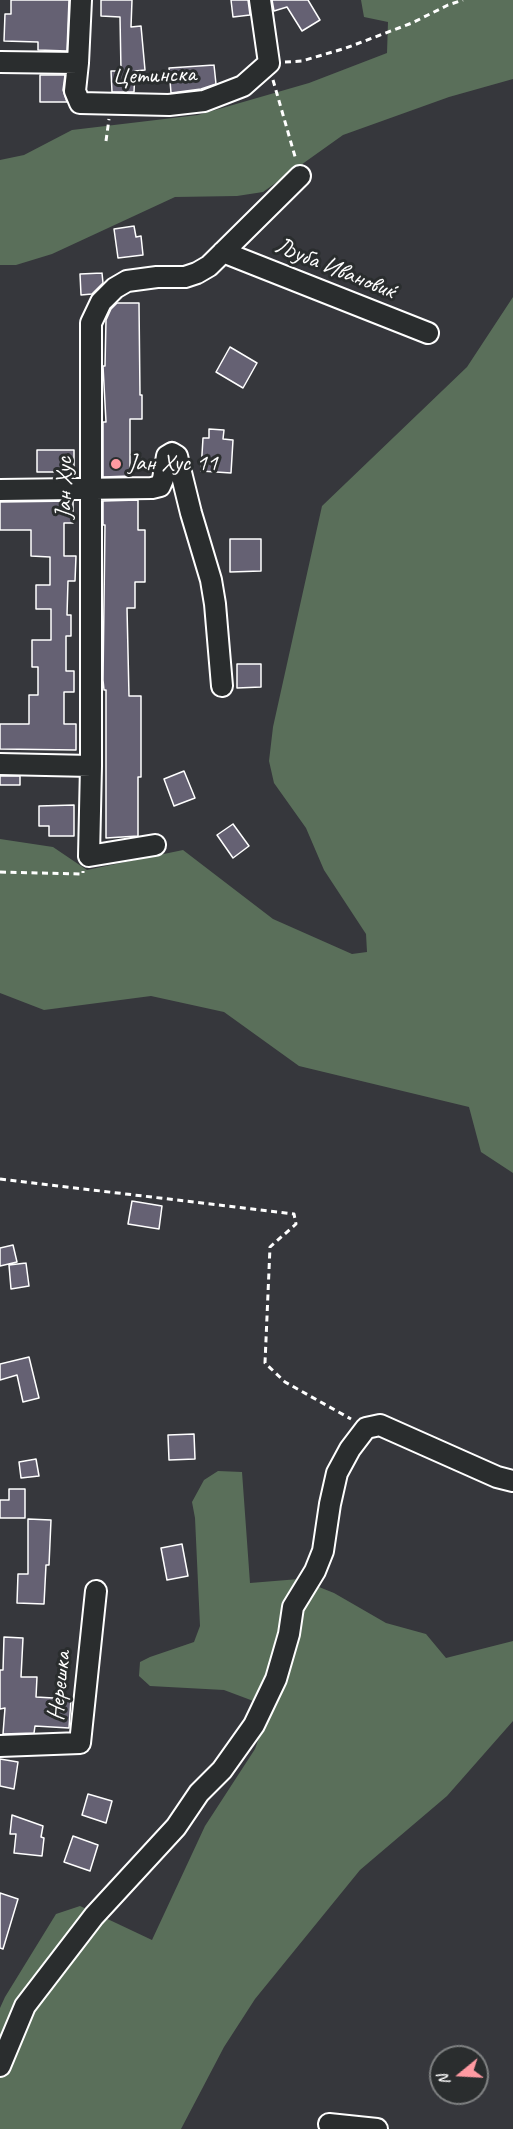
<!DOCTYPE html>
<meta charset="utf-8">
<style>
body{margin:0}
#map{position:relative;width:513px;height:2129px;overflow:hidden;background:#36373c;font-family:Caveat,sans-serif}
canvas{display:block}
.north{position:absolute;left:429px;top:2045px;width:60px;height:60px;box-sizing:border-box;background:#2a2d2e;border:2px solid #7f8182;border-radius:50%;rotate:252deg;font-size:16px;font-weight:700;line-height:24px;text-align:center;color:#fff}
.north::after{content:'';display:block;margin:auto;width:21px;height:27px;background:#ff9aa2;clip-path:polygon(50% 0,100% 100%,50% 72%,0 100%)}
</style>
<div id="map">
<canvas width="513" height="2129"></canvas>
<div class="north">N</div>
</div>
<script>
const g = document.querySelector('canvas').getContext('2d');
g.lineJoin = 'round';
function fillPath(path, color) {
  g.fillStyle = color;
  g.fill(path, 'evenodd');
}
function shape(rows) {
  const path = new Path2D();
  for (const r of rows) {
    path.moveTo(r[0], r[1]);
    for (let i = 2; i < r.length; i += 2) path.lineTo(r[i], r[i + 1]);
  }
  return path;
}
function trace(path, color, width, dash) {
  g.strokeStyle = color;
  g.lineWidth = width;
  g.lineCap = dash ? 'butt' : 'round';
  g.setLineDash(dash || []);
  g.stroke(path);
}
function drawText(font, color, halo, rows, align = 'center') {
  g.font = font + ' Caveat,sans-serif';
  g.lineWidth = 6;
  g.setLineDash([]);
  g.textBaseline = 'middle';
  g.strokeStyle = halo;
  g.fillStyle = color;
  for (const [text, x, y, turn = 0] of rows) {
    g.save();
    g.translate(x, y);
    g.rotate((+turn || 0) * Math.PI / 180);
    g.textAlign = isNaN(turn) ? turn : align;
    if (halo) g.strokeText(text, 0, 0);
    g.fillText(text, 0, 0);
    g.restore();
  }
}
const green = shape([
 [361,0,513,0,513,79,449,97,343,135,263,192,237,196,175,197,52,254,16,265,0,265,0,160,24,155,72,130,198,115,309,83,387,53,388,22,364,17],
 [513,297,513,1173,481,1152,469,1107,299,1066,224,1012,151,996,44,1010,0,993,0,839,53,847,87,870,183,850,273,919,352,954,367,952,366,934,324,870,306,828,274,783,269,761,273,727,322,506,467,367],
 [218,1471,242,1472,250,1583,299,1579,334,1593,386,1623,426,1634,446,1658,513,1641,513,1721,447,1796,360,1870,255,1999,224,2047,181,2129,0,2129,0,2008,5,1997,56,1914,80,1906,152,1940,205,1826,255,1749,265,1720,256,1702,224,1690,150,1686,139,1676,140,1662,150,1657,194,1642,200,1626,195,1518,192,1502,204,1480]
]);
const building = shape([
 [11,0,69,0,67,51,38,50,38,42,4,41,5,14,11,14,11,0],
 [101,0,132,0,131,27,141,26,145,70,135,71,134,92,112,92,111,71,121,71,120,17,101,16,101,0],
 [231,0,248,0,250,15,233,17,231,0],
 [272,0,308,0,320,20,302,31,287,7,274,11,272,0],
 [214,65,216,84,201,89,171,93,169,68,214,65],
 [40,75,65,75,63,90,67,102,40,102,40,75],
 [134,226,136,237,141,236,143,255,118,258,114,229,134,226],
 [102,273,103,283,92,294,81,295,80,274,102,273],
 [117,303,139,303,140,395,142,395,142,419,130,419,130,476,103,477,103,422,106,422,103,366,105,366,106,320,111,309,117,303],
 [230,347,257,363,243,388,216,372,230,347],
 [209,429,224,430,223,439,233,440,231,473,201,471,203,438,209,438,209,429],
 [37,450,74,450,74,472,37,472,37,450],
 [138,500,138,530,145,530,145,582,135,582,135,608,127,608,129,696,141,696,141,777,138,777,138,836,106,838,106,690,104,690,103,680,105,525,103,525,103,501,138,500],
 [73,501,73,523,64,523,64,556,76,556,75,581,68,581,67,615,71,615,71,636,66,636,66,671,74,671,74,692,64,692,64,724,76,724,76,750,0,749,0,724,29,724,29,695,38,695,38,667,32,667,32,640,51,640,51,609,36,609,36,585,50,585,50,557,31,556,31,530,0,530,0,502,73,501],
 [230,539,261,539,261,571,230,572,230,539],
 [237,664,261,664,261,687,237,688,237,664],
 [184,771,195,798,174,806,164,779,184,771],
 [0,776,20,776,20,785,0,785,0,776],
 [74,805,74,836,49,836,49,826,39,826,39,806,74,805],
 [233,824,249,846,233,858,217,835,233,824],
 [132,1201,162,1206,159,1229,128,1224,132,1201],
 [13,1245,17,1262,0,1266,0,1248,13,1245],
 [26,1263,29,1286,11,1289,9,1265,26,1263],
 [29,1357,39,1398,23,1402,17,1375,0,1380,0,1364,29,1357],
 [194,1434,195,1459,169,1460,168,1435,194,1434],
 [36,1459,39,1476,21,1478,19,1462,36,1459],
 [9,1489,25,1489,25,1518,0,1518,0,1500,9,1500,9,1489],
 [28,1519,51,1520,49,1565,46,1565,44,1604,17,1603,18,1574,28,1574,28,1519],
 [182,1544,188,1576,167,1580,161,1548,182,1544],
 [4,1637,23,1638,21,1677,37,1677,36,1697,71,1699,69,1728,35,1726,34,1733,3,1734,5,1708,0,1709,0,1670,3,1670,4,1637],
 [0,1759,18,1762,14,1789,0,1786,0,1759],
 [88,1794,112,1801,106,1823,82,1815,88,1794],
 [12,1815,43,1826,41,1837,44,1838,42,1856,14,1853,16,1834,10,1834,12,1815],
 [73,1836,98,1845,90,1871,64,1862,73,1836],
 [0,1893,18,1899,3,1949,0,1948,0,1893]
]);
const path = shape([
 [285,62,302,61,346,48,412,23,448,5,463,0],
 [273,80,296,160],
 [106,141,109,119],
 [0,872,83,874,83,871],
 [0,1179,294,1214,296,1224,270,1247,265,1363,285,1382,351,1419]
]);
const minor = shape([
 [0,62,78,63,81,0],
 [78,63,75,91,80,103,169,105,204,101,243,86,269,63,260,0],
 [223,252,428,333],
 [0,490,152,488,160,486,163,479,167,456,172,453,177,456,191,513,211,580,215,604,222,686],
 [0,764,91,766],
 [155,845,89,856,91,766,91,323,101,302,115,288,127,281,157,277,185,277,197,273,209,266,300,176],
 [0,1746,80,1743,96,1591],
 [0,2066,25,2006,94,1916,176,1827,199,1793,222,1770,254,1725,276,1679,289,1634,293,1607,315,1571,323,1551,330,1504,337,1473,350,1449,366,1428,380,1425,497,1477,513,1481],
 [329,2124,377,2129]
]);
const markers = [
 [116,464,6,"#ff9aa2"]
];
const streetNames = [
 ["Цетинска",154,76,-2],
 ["Љуба Ивановиќ",335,269,22],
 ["Јан Хус",65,488,-90],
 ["Нерешка",60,1686,-84]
];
const poiNames = [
 ["Јан Хус 11",128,464]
];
fillPath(green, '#5a6f5a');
fillPath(building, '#656173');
trace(building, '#fff', 1.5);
trace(minor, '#fff', 24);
trace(path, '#fff', 3, [6, 4.5]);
trace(minor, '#2a2d2e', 20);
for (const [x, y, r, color] of markers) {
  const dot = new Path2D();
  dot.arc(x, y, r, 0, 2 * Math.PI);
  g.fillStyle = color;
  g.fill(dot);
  trace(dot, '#2a2d2e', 2);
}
drawText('24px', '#fff', '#2a2d2e', streetNames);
drawText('24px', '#fff', '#2a2d2e', poiNames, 'left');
</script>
